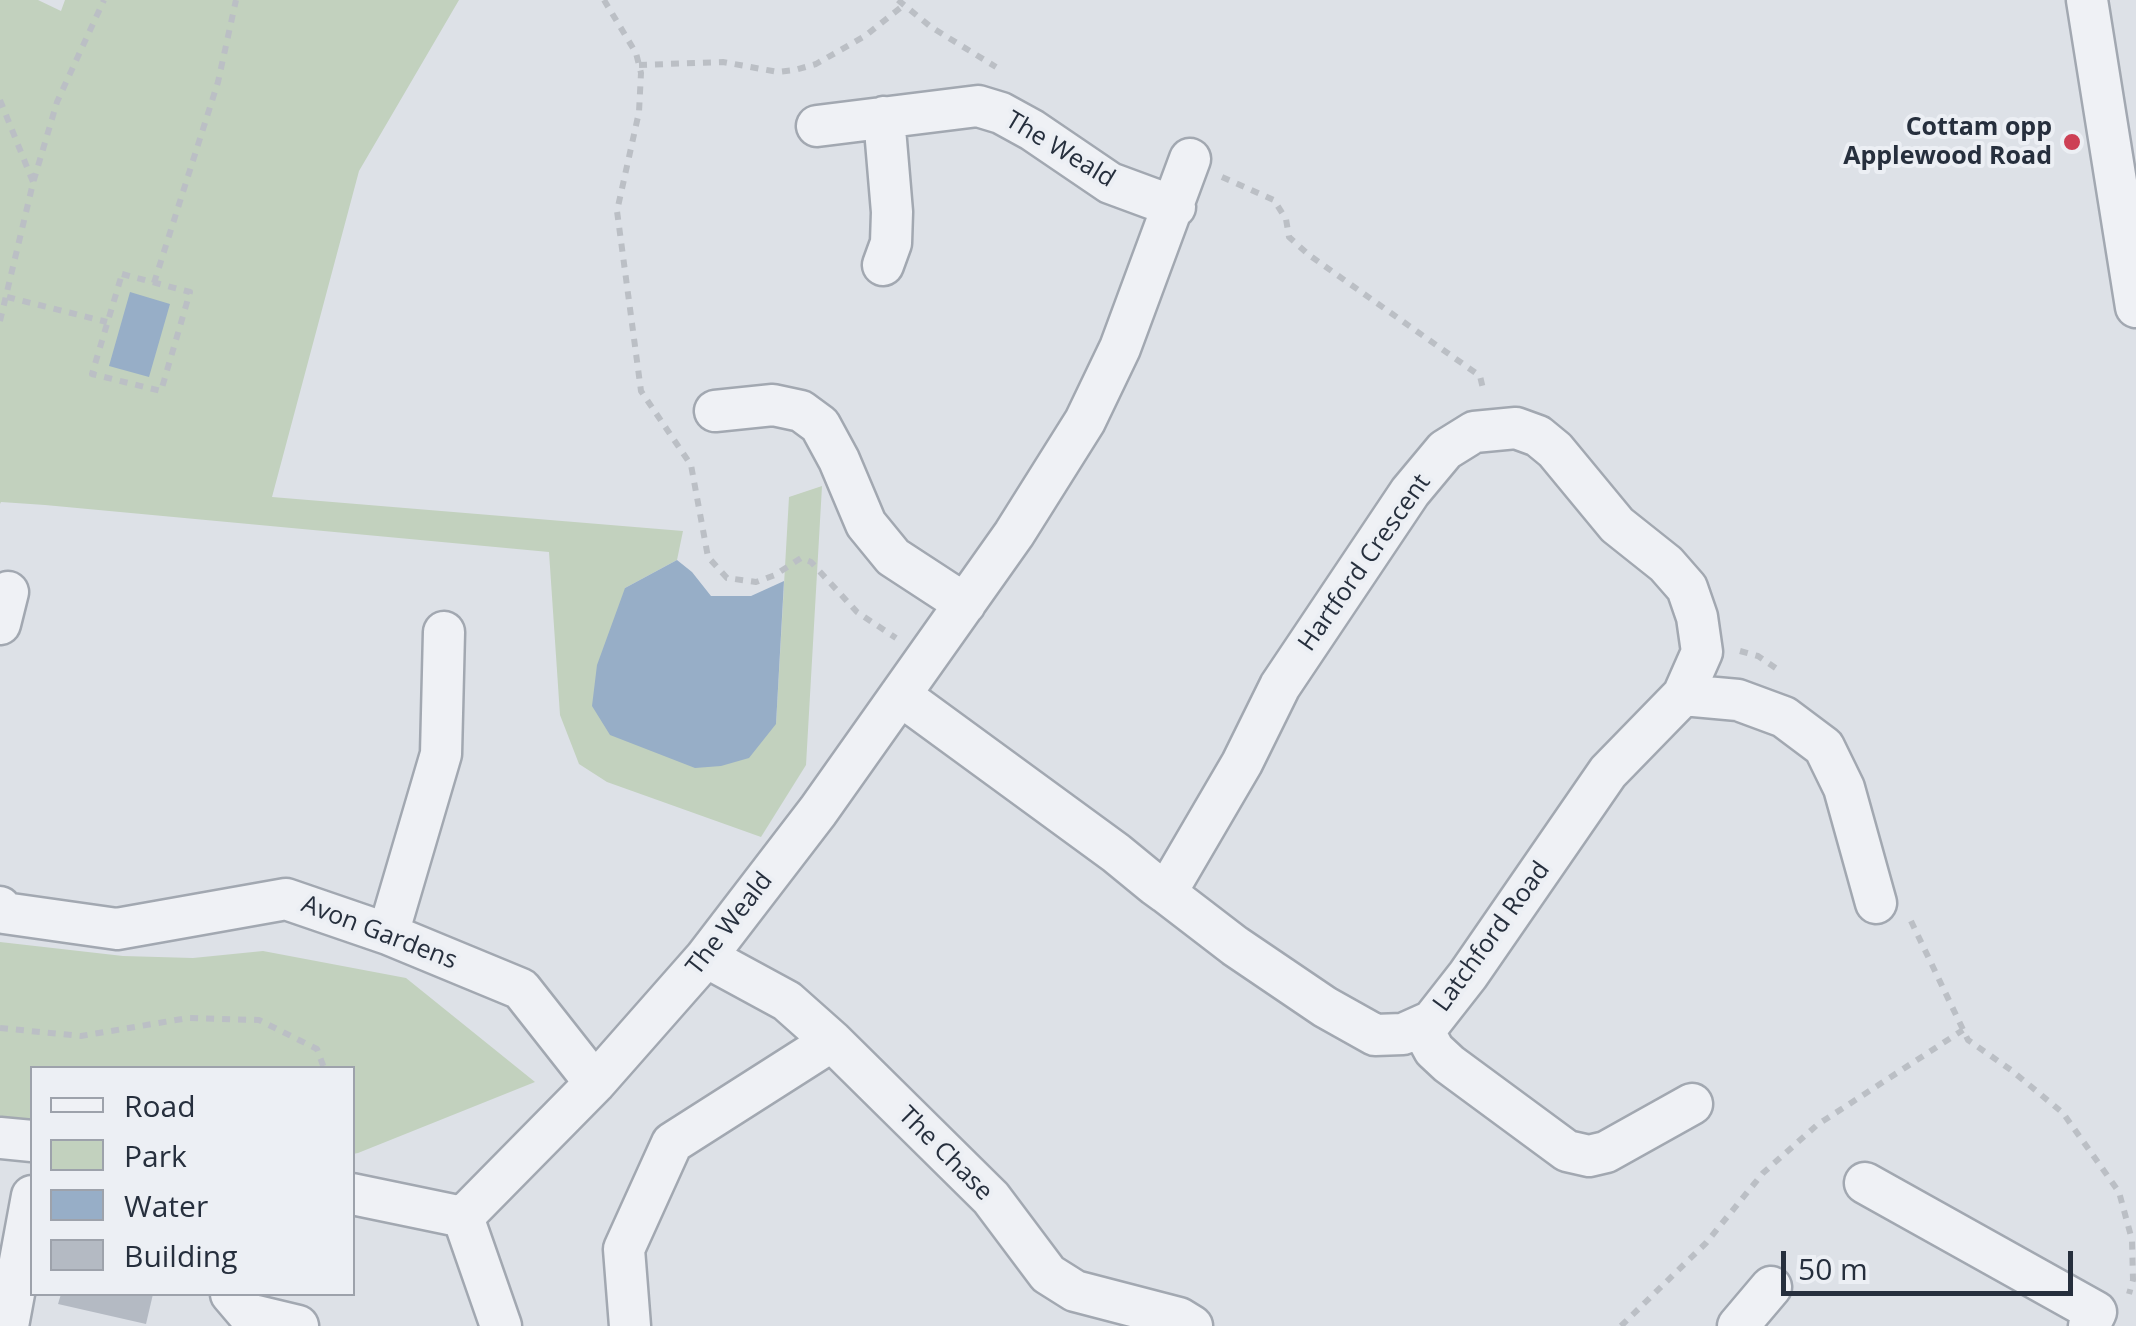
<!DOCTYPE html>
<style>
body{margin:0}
#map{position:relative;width:2136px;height:1326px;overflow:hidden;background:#dde1e7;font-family:"Open Sans",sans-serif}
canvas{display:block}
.legend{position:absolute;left:30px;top:1066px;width:325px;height:230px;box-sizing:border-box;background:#eceff4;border:2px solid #9da2ab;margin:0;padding:12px 18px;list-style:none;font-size:30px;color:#262f3d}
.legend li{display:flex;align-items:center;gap:20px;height:50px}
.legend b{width:50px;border:2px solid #9da2ab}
.scale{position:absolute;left:1781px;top:1251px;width:292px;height:45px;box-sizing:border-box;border:5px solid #262f3d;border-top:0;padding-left:12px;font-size:30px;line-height:35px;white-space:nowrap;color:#262f3d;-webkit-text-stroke:8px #eceff4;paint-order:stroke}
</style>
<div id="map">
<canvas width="2136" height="1326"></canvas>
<ul class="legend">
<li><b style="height:12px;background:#eff1f5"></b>Road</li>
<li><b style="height:28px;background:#c2d1be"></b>Park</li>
<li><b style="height:28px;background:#97aec7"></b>Water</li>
<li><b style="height:28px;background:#b4bac3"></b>Building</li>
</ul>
<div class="scale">50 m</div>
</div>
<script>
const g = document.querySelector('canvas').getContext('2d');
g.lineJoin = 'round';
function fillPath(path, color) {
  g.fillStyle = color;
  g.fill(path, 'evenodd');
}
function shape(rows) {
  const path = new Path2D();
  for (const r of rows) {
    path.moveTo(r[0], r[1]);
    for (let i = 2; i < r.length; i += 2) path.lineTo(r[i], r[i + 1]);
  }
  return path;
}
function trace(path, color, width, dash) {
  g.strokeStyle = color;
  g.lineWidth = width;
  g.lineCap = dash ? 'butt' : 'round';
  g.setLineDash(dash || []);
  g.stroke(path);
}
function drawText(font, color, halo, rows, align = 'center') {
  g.font = font + ' "Open Sans",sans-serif';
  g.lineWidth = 8;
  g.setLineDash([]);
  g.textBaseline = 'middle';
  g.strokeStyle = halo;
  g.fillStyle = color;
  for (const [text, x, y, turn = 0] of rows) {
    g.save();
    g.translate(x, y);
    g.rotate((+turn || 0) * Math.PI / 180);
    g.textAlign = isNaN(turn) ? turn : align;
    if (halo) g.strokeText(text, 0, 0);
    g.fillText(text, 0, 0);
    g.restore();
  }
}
const green = shape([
 [0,0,38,0,61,11,65,0,459,0,359,171,272,497,683,531,677,560,625,588,776,724,789,497,822,486,806,765,761,837,607,782,579,764,560,715,549,552,45,505,1,502,0,504],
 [0,942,123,956,193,958,263,951,406,978,535,1082,358,1153,353,1154,352,1068,32,1068,32,1123,0,1119]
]);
const water = shape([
 [130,292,170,304,149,377,109,366],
 [677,560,692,572,711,596,751,596,784,581,776,724,749,758,721,766,695,768,610,735,592,706,597,665,625,588]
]);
const building = shape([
 [61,1294,153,1294,146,1324,58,1304]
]);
const path = shape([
 [604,0,636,53,641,73,639,112,617,211,641,391,691,465,708,557,727,578,756,582,775,575,801,558,811,562,857,612,896,638],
 [898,0,931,27,996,67],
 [639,65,723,62,778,72,795,70,816,64,865,36,904,5],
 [0,100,33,182],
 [1222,177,1274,200,1286,219,1289,237,1309,255,1480,376,1484,393],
 [122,274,190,292,161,391,92,374,122,274],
 [154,283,218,82,236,0],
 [7,297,107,322],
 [0,321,33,183,57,102,104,0],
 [1740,651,1758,656,1777,669],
 [1911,921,1968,1040,2011,1070,2063,1113,2119,1192,2132,1240,2133,1280,2129,1294],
 [0,1028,81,1036,188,1018,259,1020,317,1049,324,1068],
 [1621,1326,1706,1243,1763,1173,1817,1125,1963,1030]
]);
const minor = shape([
 [2087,0,2136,307],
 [817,126,978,106,1001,113,1032,130,1110,183,1175,207],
 [883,265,891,243,892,212,884,117],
 [715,411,773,405,801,411,820,425,839,460,866,524,893,557,965,604],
 [0,624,8,592],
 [900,695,1116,853,1155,885,1166,893,1235,946,1325,1007,1375,1035,1403,1034,1432,1021,1468,975,1608,772,1683,695,1702,652,1697,617,1687,588,1666,564,1617,525,1555,450,1538,436,1516,428,1474,432,1445,450,1410,492,1280,686,1242,763,1166,893],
 [1683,695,1738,700,1784,717,1824,747,1844,788,1876,903],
 [0,907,4,913,117,929,286,899,388,934,521,989,595,1083],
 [388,934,441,754,444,632],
 [706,957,787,1001,832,1041,991,1198,1048,1274,1075,1291,1179,1318,1192,1326],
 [1421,1026,1434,1050,1449,1064,1567,1151,1589,1156,1606,1152,1692,1104],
 [0,1138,32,1141],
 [1865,1183,2096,1312,2089,1326],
 [352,1194,463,1217],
 [463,1217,595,1083,706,957,818,811,1014,534,1085,421,1120,348,1190,159],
 [463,1217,501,1326],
 [231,1294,248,1314,298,1326],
 [8,1326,32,1196],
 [630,1326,624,1249,672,1143,832,1041],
 [1738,1326,1771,1287]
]);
const markers = [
 [2072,142,10,"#cd4055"]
];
const poiNames = [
 ["Cottam opp",2052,128],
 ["Applewood Road",2052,157]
];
const streetNames = [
 ["The Weald",1060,150,31],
 ["Hartford Crescent",1365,563,-55],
 ["The Weald",730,924,-52],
 ["Avon Gardens",379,933,21],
 ["Latchford Road",1492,937,-54],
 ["The Chase",945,1154,45]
];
fillPath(green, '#c2d1be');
fillPath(water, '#97aec7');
fillPath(building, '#b4bac3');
trace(minor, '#a2a8b1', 45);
trace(path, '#bbbfc5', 6, [8, 8]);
trace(minor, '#eff1f5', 40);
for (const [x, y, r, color] of markers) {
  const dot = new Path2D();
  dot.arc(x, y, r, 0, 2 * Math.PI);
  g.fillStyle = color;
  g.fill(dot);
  trace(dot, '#eceff4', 4);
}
drawText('bold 25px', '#262f3d', '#eceff4', poiNames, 'right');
drawText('25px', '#262f3d', '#eceff4', streetNames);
</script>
